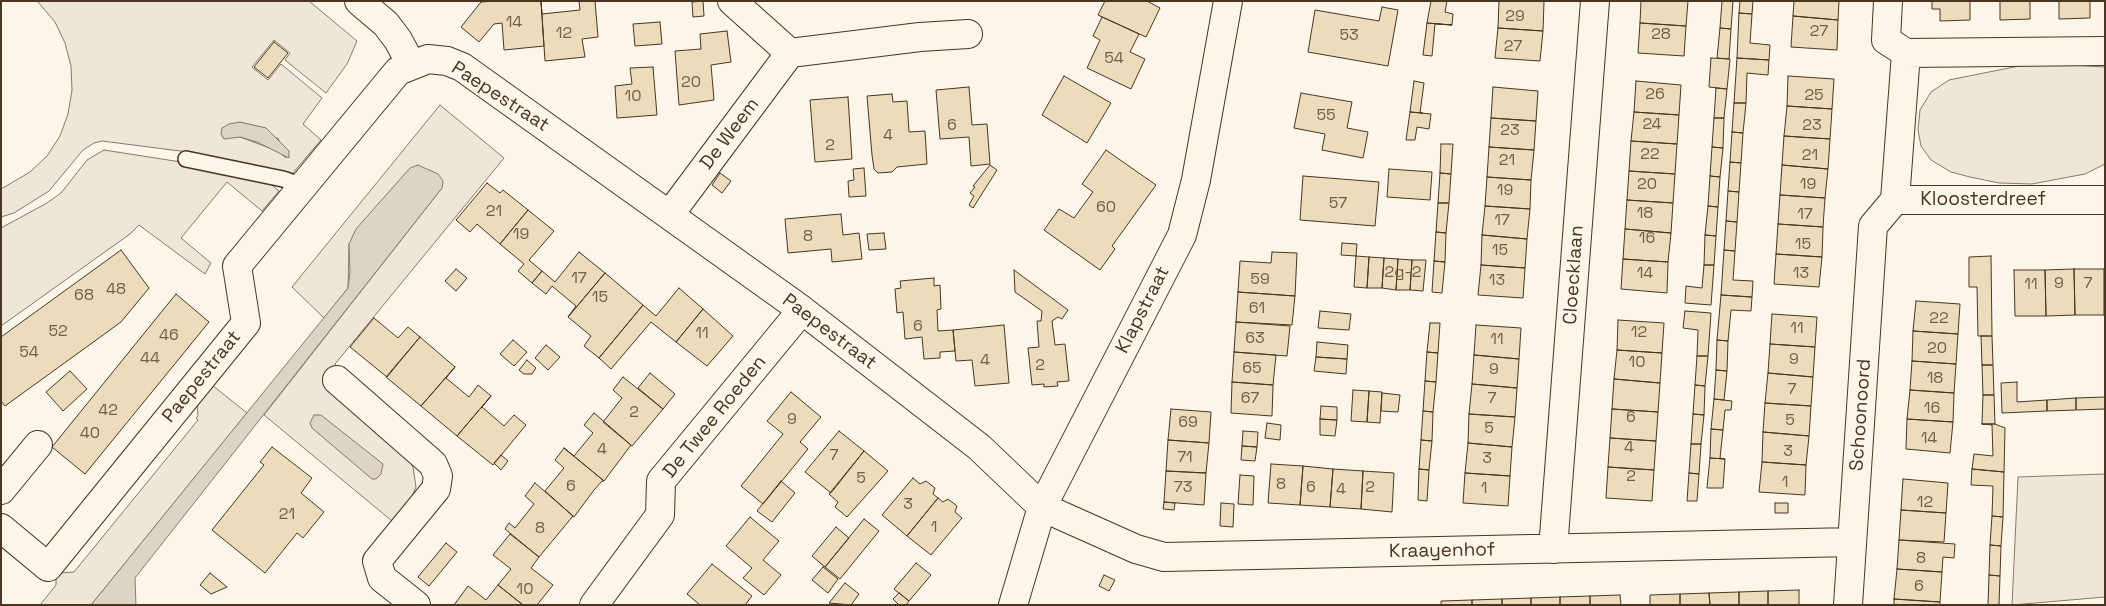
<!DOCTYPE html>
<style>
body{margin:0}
#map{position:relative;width:2106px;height:606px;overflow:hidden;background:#fbf6e9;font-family:"Space Grotesk",sans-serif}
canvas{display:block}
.frame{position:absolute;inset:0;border:2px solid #4a3520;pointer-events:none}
</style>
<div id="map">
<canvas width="2106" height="606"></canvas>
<div class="frame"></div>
</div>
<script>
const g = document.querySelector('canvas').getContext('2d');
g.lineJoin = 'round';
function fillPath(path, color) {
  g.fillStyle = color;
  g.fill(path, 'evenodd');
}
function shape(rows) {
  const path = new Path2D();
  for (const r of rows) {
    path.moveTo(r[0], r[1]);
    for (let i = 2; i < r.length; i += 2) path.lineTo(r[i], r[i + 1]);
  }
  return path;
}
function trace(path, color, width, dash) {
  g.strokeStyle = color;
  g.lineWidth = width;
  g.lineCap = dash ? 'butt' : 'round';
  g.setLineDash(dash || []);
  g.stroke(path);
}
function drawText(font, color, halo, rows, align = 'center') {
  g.font = font + ' "Space Grotesk",sans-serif';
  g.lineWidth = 4;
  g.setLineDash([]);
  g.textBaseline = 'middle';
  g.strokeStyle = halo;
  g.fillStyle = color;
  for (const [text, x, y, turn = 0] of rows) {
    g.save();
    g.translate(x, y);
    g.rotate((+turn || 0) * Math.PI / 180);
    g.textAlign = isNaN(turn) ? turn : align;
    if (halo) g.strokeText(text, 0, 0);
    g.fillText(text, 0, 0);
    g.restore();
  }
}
const green = shape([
 [37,1,309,1,357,41,347,64,326,93,285,60,290,53,274,40,252,67,268,80,281,64,322,98,303,124,321,140,292,174,188,152,102,141,94,143,83,150,49,191,14,213,1,217,1,189,30,172,47,156,60,136,68,114,72,90,71,66,65,43,55,22,37,1],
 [240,137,278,138,286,158,278,151,240,137],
 [2034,63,2105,67,2105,164,2085,174,2032,184,1999,183,1970,177,1951,172,1931,160,1921,146,1918,130,1920,110,1931,92,1949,80,2034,63],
 [440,105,504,158,335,364,340,369,325,388,407,458,413,467,416,487,410,501,392,521,264,415,442,188,349,244,348,288,324,318,292,287,440,105],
 [104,150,181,162,267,181,279,191,262,211,227,182,181,238,211,263,205,274,139,225,130,234,1,326,1,228,47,203,61,193,87,160,104,150],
 [212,385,247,413,91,605,40,605,56,585,56,577,60,573,74,572,198,420,196,418,198,416,197,403,212,385],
 [2105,474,2105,597,2012,605,2018,477,2105,474]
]);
const water = shape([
 [240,122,266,128,289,151,289,158,257,142,240,137,224,139,221,134,222,128,229,124,240,122],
 [418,165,438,174,443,181,442,188,135,578,136,605,91,605,348,288,350,272,349,244,356,229,410,168,418,165],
 [314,415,321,415,383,464,381,474,376,479,372,479,312,428,310,423,314,415]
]);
const building = shape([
 [493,1,541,1,544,46,504,50,502,23,494,24,479,42,461,27,481,2,493,1],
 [541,1,542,14,580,10,579,1,595,1,598,37,582,39,585,57,545,61,541,1],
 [703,1,704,16,693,17,692,2,703,1],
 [1105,1,1147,1,1160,8,1146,37,1098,15,1105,1],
 [1431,1,1447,1,1445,12,1453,14,1452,25,1427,23,1431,1],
 [1499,1,1544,1,1543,31,1498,28,1499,1],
 [1641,1,1688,1,1686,26,1640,23,1641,1],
 [1722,1,1733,1,1731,29,1720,28,1722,1],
 [1740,1,1753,1,1752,14,1739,13,1740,1],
 [1794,1,1839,1,1838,20,1793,16,1794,1],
 [1932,1,1970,1,1970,20,1940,21,1940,9,1932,9,1932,1],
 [2000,1,2030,1,2030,19,2000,20,2000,1],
 [2059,1,2090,1,2090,18,2059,19,2059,1],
 [1382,7,1398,10,1388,66,1308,52,1315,10,1379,21,1382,7],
 [1739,13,1752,14,1750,43,1770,45,1769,60,1737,58,1739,13],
 [1793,16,1838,20,1837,50,1791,47,1793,16],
 [1102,17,1139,34,1130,52,1145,59,1131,89,1087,68,1100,40,1093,36,1102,17],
 [660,22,662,44,635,46,633,24,660,22],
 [1427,23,1452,25,1435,24,1432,56,1423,55,1427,23],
 [1640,23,1686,26,1684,56,1638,53,1640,23],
 [1498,28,1543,31,1540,61,1495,58,1498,28],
 [1720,28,1731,29,1729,59,1717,58,1720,28],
 [727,31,731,62,711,65,714,100,679,105,675,51,701,49,700,34,727,31],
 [274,42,288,53,268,78,254,67,274,42],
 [1711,58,1730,59,1727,89,1709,87,1711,58],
 [1737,58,1769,60,1768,75,1747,73,1746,103,1734,103,1737,58],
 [653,67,657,115,617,118,615,86,632,84,630,68,653,67],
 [1064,76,1111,103,1087,143,1042,115,1064,76],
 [1788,76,1834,79,1832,109,1787,106,1788,76],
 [1414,81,1424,83,1420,113,1423,113,1410,112,1414,81],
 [1636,81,1681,85,1679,115,1634,112,1636,81],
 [969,87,972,125,987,124,990,164,971,166,969,137,940,139,936,90,969,87],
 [1493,87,1538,91,1536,121,1491,118,1493,87],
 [1716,88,1727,89,1724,118,1714,118,1716,88],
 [1301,93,1352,102,1347,128,1368,132,1363,158,1322,150,1325,134,1294,128,1301,93],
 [892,94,893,102,907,101,909,132,925,131,927,164,897,167,892,172,878,173,874,169,872,155,867,96,892,94],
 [848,97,852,159,815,162,810,100,848,97],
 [1734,103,1746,103,1743,133,1732,132,1734,103],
 [1787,106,1832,109,1830,139,1784,136,1787,106],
 [1410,112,1431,114,1429,129,1417,127,1415,140,1406,140,1410,112],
 [1634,112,1679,115,1677,144,1631,141,1634,112],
 [1491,118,1536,121,1534,150,1489,147,1491,118],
 [1714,118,1724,118,1723,148,1712,147,1714,118],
 [1732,132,1743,133,1741,163,1730,162,1732,132],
 [1784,136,1830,139,1828,169,1782,165,1784,136],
 [1631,141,1677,144,1675,174,1629,171,1631,141],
 [1441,144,1453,144,1451,174,1440,173,1441,144],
 [1489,147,1534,150,1531,180,1487,177,1489,147],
 [1712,147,1723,148,1720,177,1710,176,1712,147],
 [1106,150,1156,185,1112,246,1115,249,1100,270,1044,230,1059,209,1074,218,1093,192,1082,184,1106,150],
 [1730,162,1741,163,1739,192,1728,191,1730,162],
 [990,165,997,170,973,208,969,205,974,196,970,193,975,187,973,186,990,165],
 [1782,165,1828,169,1825,198,1780,195,1782,165],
 [864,168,866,196,849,197,848,181,854,180,853,169,864,168],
 [1389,169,1432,172,1430,200,1387,197,1389,169],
 [1629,171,1675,174,1673,203,1627,200,1629,171],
 [720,173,731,181,722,193,712,185,720,173],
 [1440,173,1451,174,1449,203,1438,203,1440,173],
 [1303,176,1379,182,1375,226,1300,220,1303,176],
 [1710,176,1720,177,1718,207,1708,206,1710,176],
 [1487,177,1531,180,1530,209,1485,206,1487,177],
 [487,183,500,193,503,190,528,210,500,244,477,224,470,232,456,220,487,183],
 [1728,191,1739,192,1737,222,1726,221,1728,191],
 [1780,195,1825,198,1823,227,1778,224,1780,195],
 [1627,200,1673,203,1671,233,1625,229,1627,200],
 [1438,203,1449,203,1446,233,1436,232,1438,203],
 [1485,206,1530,209,1527,239,1482,235,1485,206],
 [1708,206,1718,207,1716,236,1705,235,1708,206],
 [528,210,554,231,529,260,542,271,532,283,518,271,524,264,500,244,528,210],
 [841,214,843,235,859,233,862,259,832,262,831,249,788,253,785,219,841,214],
 [1726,221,1737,222,1735,251,1724,250,1726,221],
 [1778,224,1823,227,1822,257,1776,254,1778,224],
 [1625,229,1671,233,1668,262,1623,259,1625,229],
 [1436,232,1446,233,1445,262,1434,261,1436,232],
 [884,233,886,249,869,250,867,234,884,233],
 [1482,235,1527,239,1525,268,1481,265,1482,235],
 [1705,235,1716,236,1714,265,1704,265,1705,235],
 [1342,243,1357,244,1356,256,1341,255,1342,243],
 [121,250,149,288,121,322,5,406,1,401,1,337,121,250],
 [1724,250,1735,251,1733,280,1753,281,1752,297,1721,295,1724,250],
 [579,252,605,273,568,317,576,306,552,286,546,294,532,283,542,271,555,282,579,252],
 [1272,252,1297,253,1295,296,1238,292,1240,261,1271,263,1272,252],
 [1776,254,1822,257,1819,287,1774,284,1776,254],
 [1356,256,1369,257,1367,288,1354,287,1356,256],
 [1991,256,1992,336,1978,336,1977,287,1969,287,1969,257,1991,256],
 [1369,257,1384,258,1382,288,1367,288,1369,257],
 [1384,258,1398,259,1396,290,1382,288,1384,258],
 [1398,259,1412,260,1410,290,1396,290,1398,259],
 [1623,259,1668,262,1667,293,1621,289,1623,259],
 [1412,260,1426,260,1423,291,1410,290,1412,260],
 [1434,261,1445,262,1442,293,1432,292,1434,261],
 [1481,265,1525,268,1523,298,1478,295,1481,265],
 [1704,265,1714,265,1711,305,1685,303,1686,286,1702,288,1704,265],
 [456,269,467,278,456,291,445,281,456,269],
 [2074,269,2075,315,2046,316,2045,270,2074,269],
 [2074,269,2104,269,2104,315,2075,315,2074,269],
 [1014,270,1068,310,1062,319,1058,317,1052,321,1055,345,1065,344,1069,381,1057,382,1058,386,1044,387,1044,384,1032,385,1028,348,1039,347,1037,321,1041,321,1042,311,1015,292,1014,270],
 [2014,270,2045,270,2046,316,2015,316,2014,270],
 [605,273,643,305,599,358,584,346,591,336,568,317,605,273],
 [934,278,934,286,940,285,941,309,937,310,938,331,953,330,955,351,940,352,940,358,924,359,922,337,905,339,903,312,897,313,895,289,901,288,900,281,934,278],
 [679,288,703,309,676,342,651,322,611,369,599,358,643,305,656,316,679,288],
 [1238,292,1295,296,1292,325,1236,322,1238,292],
 [176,294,209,322,85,474,52,447,176,294],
 [1721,295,1752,297,1751,311,1731,310,1728,341,1717,340,1721,295],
 [1916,301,1960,304,1958,334,1913,331,1916,301],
 [703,309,733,336,707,366,676,342,703,309],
 [1320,311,1351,314,1349,330,1318,328,1320,311],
 [1685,311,1711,313,1708,356,1697,356,1698,330,1683,328,1685,311],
 [1772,314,1817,317,1815,347,1770,344,1772,314],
 [374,318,398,338,408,327,420,337,387,377,350,347,374,318],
 [1618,320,1664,323,1662,353,1617,350,1618,320],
 [1236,322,1290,326,1287,356,1234,352,1236,322],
 [1430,323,1440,323,1438,353,1427,352,1430,323],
 [1004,325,1009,383,975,386,972,360,956,361,953,330,1004,325],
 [1476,325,1521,328,1519,359,1474,355,1476,325],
 [1913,331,1958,334,1956,364,1912,361,1913,331],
 [1981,336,1992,336,1993,365,1982,365,1981,336],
 [420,337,455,367,421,406,386,377,420,337],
 [513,340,527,352,514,366,500,354,513,340],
 [1717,340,1728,341,1727,371,1716,370,1717,340],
 [1317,342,1348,345,1347,359,1316,357,1317,342],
 [1770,344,1815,347,1813,377,1768,373,1770,344],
 [546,345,560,357,548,370,535,358,546,345],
 [1617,350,1662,353,1660,383,1614,379,1617,350],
 [1234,352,1276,355,1273,385,1232,382,1234,352],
 [1427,352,1438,353,1436,382,1425,381,1427,352],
 [1474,355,1519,359,1517,388,1472,384,1474,355],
 [1697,356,1708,356,1705,386,1695,385,1697,356],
 [1316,357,1347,359,1346,374,1314,371,1316,357],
 [527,360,536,368,532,374,524,374,519,370,527,360],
 [1912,361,1956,364,1954,393,1910,390,1912,361],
 [1982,365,1993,365,1994,395,1983,395,1982,365],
 [455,367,446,378,469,397,478,385,491,396,457,436,421,406,455,367],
 [1716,370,1727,371,1724,400,1714,399,1716,370],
 [70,371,87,389,63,411,46,392,70,371],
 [650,373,675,394,663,409,638,388,650,373],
 [1768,373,1813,377,1811,406,1765,403,1768,373],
 [623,377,663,409,632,446,603,422,622,398,613,390,623,377],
 [1614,379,1660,383,1658,412,1612,409,1614,379],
 [1425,381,1436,382,1433,412,1423,411,1425,381],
 [1232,382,1273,385,1272,416,1231,413,1232,382],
 [2017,382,2017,402,2047,400,2047,411,2002,413,2001,383,2017,382],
 [1472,384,1517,388,1515,417,1469,414,1472,384],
 [1695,385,1705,386,1704,415,1693,414,1695,385],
 [1353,390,1369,391,1367,422,1351,421,1353,390],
 [1910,390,1954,393,1953,422,1907,419,1910,390],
 [1369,391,1382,392,1380,423,1367,422,1369,391],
 [791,392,821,417,800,442,808,449,763,504,741,486,783,434,767,421,791,392],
 [1382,393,1400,395,1398,412,1381,411,1382,393],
 [1983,395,1994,395,1995,424,1982,424,1983,395],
 [491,396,482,407,504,426,514,415,526,425,493,465,457,436,491,396],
 [2105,397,2105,409,2076,410,2076,398,2105,397],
 [2076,398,2076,410,2047,411,2047,400,2076,398],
 [1714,399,1732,401,1731,410,1725,410,1723,430,1711,429,1714,399],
 [1765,403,1811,406,1809,436,1763,432,1765,403],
 [1321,406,1337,407,1337,420,1320,419,1321,406],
 [1171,409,1211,412,1209,443,1168,440,1171,409],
 [1612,409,1658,412,1656,441,1610,438,1612,409],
 [1423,411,1433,412,1432,441,1421,440,1423,411],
 [594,413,631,445,604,481,564,448,574,456,593,433,584,425,594,413],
 [1469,414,1515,417,1512,447,1468,443,1469,414],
 [1693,414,1704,415,1701,444,1691,444,1693,414],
 [1320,419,1337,420,1335,436,1320,435,1320,419],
 [1907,419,1953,422,1950,453,1906,449,1907,419],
 [1267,423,1281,425,1280,440,1265,438,1267,423],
 [1982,424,1995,424,2005,428,2004,472,1972,469,1974,454,1993,456,1992,425,1982,424],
 [1711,429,1723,430,1720,458,1725,459,1710,458,1711,429],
 [839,431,864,451,831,493,805,472,839,431],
 [1243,431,1258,432,1257,447,1242,446,1243,431],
 [1763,432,1809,436,1806,465,1762,462,1763,432],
 [1610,438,1656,441,1654,470,1608,467,1610,438],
 [1168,440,1209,443,1206,473,1166,471,1168,440],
 [1421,440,1432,441,1429,470,1419,469,1421,440],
 [1468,443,1512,447,1510,476,1465,473,1468,443],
 [1691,444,1701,444,1699,474,1689,473,1691,444],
 [1242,446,1257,447,1255,461,1241,460,1242,446],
 [272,447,312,478,301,493,324,512,303,538,297,533,265,573,212,530,264,465,260,462,272,447],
 [564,448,604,481,602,481,594,490,574,517,545,491,564,468,555,460,564,448],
 [864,451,888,471,847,517,835,507,838,502,829,494,864,451],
 [501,455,508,461,501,470,494,463,501,455],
 [1710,458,1725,459,1723,488,1707,488,1710,458],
 [1762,462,1806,465,1805,495,1759,492,1762,462],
 [1271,464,1303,466,1300,505,1268,503,1271,464],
 [1303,466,1333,469,1330,507,1300,505,1303,466],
 [1608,467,1654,470,1652,501,1606,498,1608,467],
 [1333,469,1363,471,1361,509,1330,507,1333,469],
 [1419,469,1429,470,1427,501,1418,500,1419,469],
 [1972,469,2004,472,2003,517,1992,516,1993,486,1971,485,1972,469],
 [1166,471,1206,473,1204,505,1164,502,1166,471],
 [1363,471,1394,473,1392,512,1361,509,1363,471],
 [1465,473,1510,476,1508,506,1463,503,1465,473],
 [1689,473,1699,474,1697,501,1687,501,1689,473],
 [1240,475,1254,476,1253,505,1238,504,1240,475],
 [913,478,920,484,926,481,935,488,933,494,938,498,907,536,882,515,913,478],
 [1903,479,1948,483,1946,513,1901,510,1903,479],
 [781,481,795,493,772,522,757,511,781,481],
 [535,483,573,516,539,557,505,529,509,523,515,528,534,504,525,496,535,483],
 [938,498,943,502,948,499,957,506,955,512,962,518,931,555,907,536,938,498],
 [1164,502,1175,503,1174,510,1163,509,1164,502],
 [1221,503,1234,504,1233,527,1220,526,1221,503],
 [1775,503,1788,503,1788,513,1775,513,1775,503],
 [1901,510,1946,513,1944,542,1899,540,1901,510],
 [1992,516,2003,517,2001,546,1990,545,1992,516],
 [750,517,779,541,763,560,781,575,764,595,743,578,752,568,726,546,750,517],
 [864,519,879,531,840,579,825,567,864,519],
 [836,527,849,538,825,567,812,556,836,527],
 [510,534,539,557,531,568,553,585,537,605,523,605,498,585,511,569,493,555,510,534],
 [1899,540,1955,544,1954,558,1943,557,1942,572,1897,569,1899,540],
 [446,543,457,552,429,586,418,577,446,543],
 [1990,545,2001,546,2000,576,1989,575,1990,545],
 [916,563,931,575,909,601,894,589,916,563],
 [712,564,752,596,745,605,700,605,687,594,712,564],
 [823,567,838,579,828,593,812,580,823,567],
 [1897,569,1942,572,1940,602,1894,599,1897,569],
 [210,573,227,587,211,594,200,585,210,573],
 [1104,575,1115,580,1109,591,1099,586,1104,575],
 [1989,575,2000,576,1999,605,1986,605,1988,605,1989,575],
 [845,583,859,594,851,605,829,603,845,583],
 [498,585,523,605,454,605,468,586,486,600,498,585],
 [1799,590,1799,605,1768,605,1768,591,1799,590],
 [1768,591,1768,605,1739,605,1739,592,1768,591],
 [1739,592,1739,605,1710,605,1709,593,1739,592],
 [899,593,909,601,906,605,899,605,893,599,899,593],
 [1709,593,1710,605,1680,605,1680,594,1709,593],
 [1680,594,1680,605,1650,605,1650,595,1680,594],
 [1620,595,1621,605,1590,605,1590,596,1620,595],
 [1590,596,1590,605,1560,605,1560,597,1590,596],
 [1560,597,1560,605,1531,605,1531,598,1560,597],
 [1531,598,1531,605,1502,605,1502,599,1531,598],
 [1502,599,1502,605,1472,605,1472,600,1502,599],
 [1894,599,1940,602,1940,605,1894,605,1894,599],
 [1472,600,1472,605,1441,605,1441,601,1472,600]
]);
const service = shape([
 [186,159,283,179,303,186]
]);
const minor = shape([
 [359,1,386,24,398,40,411,64],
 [732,1,790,53],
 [1888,1,1886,40,1906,53,1895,200],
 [1906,53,2105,51],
 [670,214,790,53,920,37,968,34],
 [337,380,433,464,438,476,436,489,377,561,382,578,416,605],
 [1,490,38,445],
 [1,528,48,567,246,323,237,266,398,71,428,59,447,61,462,67,802,310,979,447,1042,507,1136,549,1164,557,1852,542],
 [1553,549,1595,1],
 [594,605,660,515,661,481,802,310],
 [1013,605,1042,507,1182,235,1196,180,1228,1],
 [1848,605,1873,226,1895,200,2105,200]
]);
const numberNames = [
 ["29",1515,17],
 ["14",514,23],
 ["27",1819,32],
 ["12",564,34],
 ["28",1661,35],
 ["53",1349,36],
 ["27",1513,47],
 ["54",1114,59],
 ["20",691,83],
 ["26",1655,95],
 ["25",1814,96],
 ["10",633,97],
 ["55",1326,116],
 ["24",1652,125],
 ["6",952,126],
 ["23",1812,126],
 ["23",1510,131],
 ["4",888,136],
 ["2",830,146],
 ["22",1650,155],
 ["21",1810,156],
 ["21",1507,161],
 ["20",1647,185],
 ["19",1808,185],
 ["19",1505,191],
 ["57",1338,204],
 ["60",1106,208],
 ["21",494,212],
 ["18",1645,214],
 ["17",1805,215],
 ["17",1502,221],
 ["19",521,235],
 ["8",808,237],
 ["16",1647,239],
 ["15",1803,245],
 ["15",1500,251],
 ["2g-2",1403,273],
 ["14",1645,274],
 ["13",1801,274],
 ["17",579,279],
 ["59",1260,280],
 ["13",1497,281],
 ["9",2059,284],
 ["7",2088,284],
 ["11",2031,285],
 ["48",116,290],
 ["68",84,296],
 ["15",600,298],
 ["61",1257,309],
 ["22",1939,319],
 ["6",918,327],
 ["11",1797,329],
 ["52",58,332],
 ["12",1639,333],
 ["11",702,334],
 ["46",169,336],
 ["63",1255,339],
 ["11",1497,340],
 ["20",1937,349],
 ["54",29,353],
 ["44",150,359],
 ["9",1794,360],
 ["4",985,361],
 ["10",1637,363],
 ["2",1040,366],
 ["65",1252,369],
 ["9",1494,370],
 ["18",1935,379],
 ["7",1792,390],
 ["67",1250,399],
 ["7",1492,399],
 ["16",1932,409],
 ["42",108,411],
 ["2",634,413],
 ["6",1631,418],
 ["9",792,420],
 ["5",1790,421],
 ["69",1188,423],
 ["5",1489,429],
 ["40",90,434],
 ["14",1929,439],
 ["4",1629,448],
 ["4",602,450],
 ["3",1788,452],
 ["7",834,456],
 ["71",1185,458],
 ["3",1487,459],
 ["2",1631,477],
 ["5",861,479],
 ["1",1785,483],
 ["8",1281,485],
 ["6",571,487],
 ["73",1183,488],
 ["6",1311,488],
 ["2",1370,488],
 ["1",1484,489],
 ["4",1341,490],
 ["12",1925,503],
 ["3",908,505],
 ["21",287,515],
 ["1",934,528],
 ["8",540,529],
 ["8",1921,559],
 ["6",1919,587],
 ["10",525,590]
];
const streetNames = [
 ["Paepestraat",500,97,33],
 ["De Weem",730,134,-53],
 ["Kloosterdreef",1983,200],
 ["Cloecklaan",1574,275,-86],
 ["Klapstraat",1143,310,-63],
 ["Paepestraat",829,332,37],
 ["Paepestraat",202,377,-51],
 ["Schoonoord",1861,415,-86],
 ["De Twee Roeden",715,417,-51],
 ["Kraayenhof",1442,551,-1]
];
fillPath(green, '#ede6d9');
trace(green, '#887966', 1);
fillPath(water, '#dcd4c6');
trace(water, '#887966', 1);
fillPath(building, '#ecdcbc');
trace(building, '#4a3520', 1);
trace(service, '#4a3520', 18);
trace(minor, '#4a3520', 30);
trace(service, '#fbf6e9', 15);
trace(minor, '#fbf6e9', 28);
drawText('16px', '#725f47', null, numberNames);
drawText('19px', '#4a3520', '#fbf6e9', streetNames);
</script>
